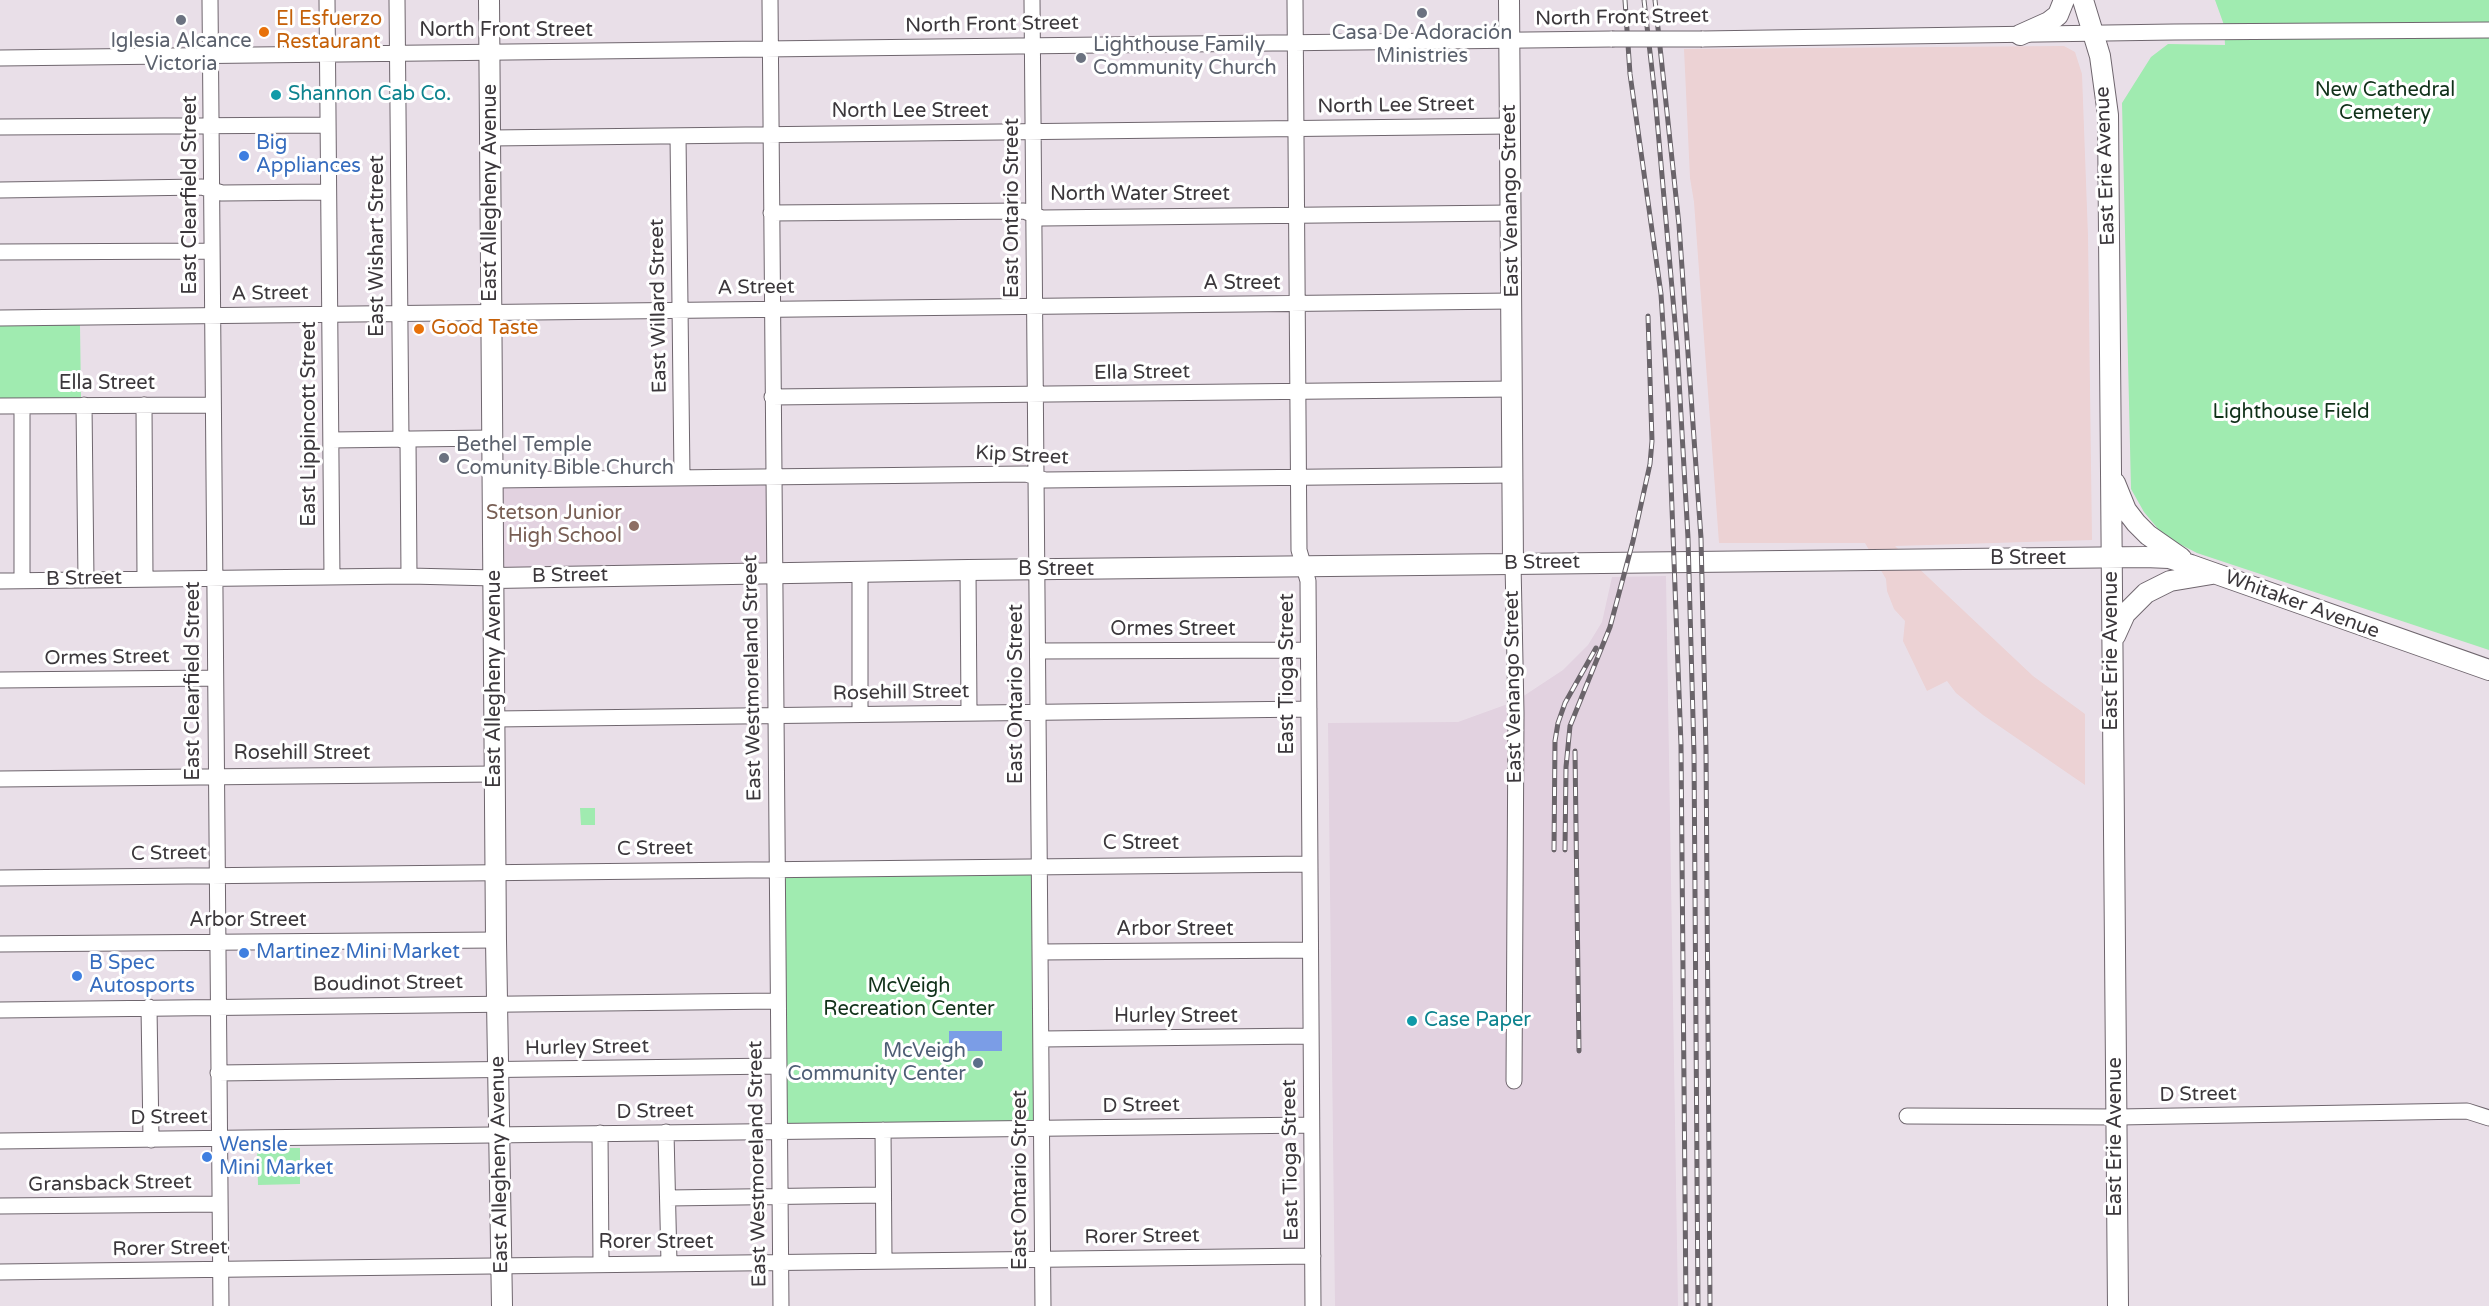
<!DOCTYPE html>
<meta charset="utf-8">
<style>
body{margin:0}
canvas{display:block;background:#e9dfe8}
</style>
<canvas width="2489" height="1306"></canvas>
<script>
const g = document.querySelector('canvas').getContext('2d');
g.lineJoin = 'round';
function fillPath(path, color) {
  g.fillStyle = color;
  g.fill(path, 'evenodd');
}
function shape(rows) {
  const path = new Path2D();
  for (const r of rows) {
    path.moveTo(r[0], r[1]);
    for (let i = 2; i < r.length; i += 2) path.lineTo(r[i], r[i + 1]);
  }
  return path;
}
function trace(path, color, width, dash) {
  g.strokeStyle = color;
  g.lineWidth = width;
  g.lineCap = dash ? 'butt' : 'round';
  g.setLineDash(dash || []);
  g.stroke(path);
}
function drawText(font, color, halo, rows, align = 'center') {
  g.font = font + ' "Varela Round",sans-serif';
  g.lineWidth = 6;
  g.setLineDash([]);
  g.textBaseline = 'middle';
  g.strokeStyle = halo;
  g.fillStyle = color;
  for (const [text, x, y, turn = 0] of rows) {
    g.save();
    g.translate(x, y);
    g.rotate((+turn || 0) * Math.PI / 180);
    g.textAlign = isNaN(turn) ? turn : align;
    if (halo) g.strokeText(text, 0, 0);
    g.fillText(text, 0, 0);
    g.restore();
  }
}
const built = shape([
 [773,477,773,572,495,578,494,480],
 [1666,576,1678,1306,1335,1306,1328,723,1458,722,1516,701,1563,670,1588,645,1602,622,1612,577]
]);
const medical = shape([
 [2064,46,2075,52,2082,74,2088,236,2092,540,1895,546,2033,676,2085,714,2085,785,1983,715,1956,693,1947,681,1927,691,1903,641,1905,621,1894,609,1887,591,1886,579,1865,543,1719,543,1694,202,1690,178,1684,49]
]);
const green = shape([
 [2215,0,2489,0,2489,650,2197,553,2164,536,2144,512,2131,489,2122,103,2151,57,2168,44,2225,45,2224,25],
 [0,325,80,325,81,398,0,398],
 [580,808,595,808,595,825,581,825],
 [1039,866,1042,1129,778,1131,776,869],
 [300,1148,300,1184,258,1185,257,1148]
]);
const water = shape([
 [949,1031,1002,1031,1002,1051,949,1051]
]);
const minor = shape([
 [210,0,221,1306],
 [327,0,332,577],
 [397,0,401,440],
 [770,0,781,1306],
 [1032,0,1043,1306],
 [1295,0,1299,550,1308,581,1313,1306],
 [1702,39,2174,32,2489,30],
 [0,58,1612,39],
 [0,127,327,125],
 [678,136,682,477],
 [491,138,1510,126],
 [0,190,202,187,222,193,328,192],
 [771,213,1024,211,1042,218,1510,213],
 [0,252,211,251],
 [0,318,1512,301],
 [772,397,1513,389],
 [84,405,86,580],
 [144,405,145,578],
 [0,406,213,405],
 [22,406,22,580],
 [331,440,493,438],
 [408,440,409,576],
 [494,480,1026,474,1045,480,1513,475],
 [1513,563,1516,713,1514,1081],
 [968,570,969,712],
 [860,571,860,714],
 [0,581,409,576,495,578],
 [1038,651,1308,650],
 [0,680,214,678],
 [495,719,1309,709],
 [0,779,495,774],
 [0,878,1310,864],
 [0,944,496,940],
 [1040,952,1310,950],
 [149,1007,151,1140],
 [0,1010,777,1001],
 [1042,1039,1310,1036],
 [218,1073,778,1066],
 [1907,1116,2119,1117,2467,1111,2489,1118],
 [883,1130,884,1261],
 [666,1132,669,1263],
 [600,1133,601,1264],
 [0,1141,1311,1125],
 [668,1198,883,1195],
 [0,1206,219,1204],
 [0,1272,1313,1256]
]);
const major = shape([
 [489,0,496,940,502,1306],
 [1509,0,1513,563],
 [2083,0,2100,56,2108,115,2118,1306],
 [2020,35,2049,22,2058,15,2064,0],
 [2115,483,2126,510,2136,523,2148,535,2181,558],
 [495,578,968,570,2145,557,2169,558,2191,565,2489,670],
 [2115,636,2125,614,2146,593,2170,581,2212,574]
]);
const rail = shape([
 [1625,0,1630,74,1661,294,1668,403,1681,745,1686,1306],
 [1644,0,1655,96,1677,345,1688,538,1694,754,1698,1306],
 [1655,0,1679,225,1701,538,1706,750,1710,1306],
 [1575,751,1579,1051],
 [1554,850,1555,741,1558,723,1565,703,1596,648],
 [1565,850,1566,767,1570,726,1610,627,1633,541,1650,464,1652,441,1648,316]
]);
const minorBridge = shape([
 [1612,39,1702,39]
]);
const markers = [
 [1422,13,6,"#6b7280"],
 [181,20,6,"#6b7280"],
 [264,32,6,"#e8710a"],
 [1081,58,6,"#6b7280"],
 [276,95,6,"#0f9aa8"],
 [244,156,6,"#3f7fe0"],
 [419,329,6,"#e8710a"],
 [444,458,6,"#6b7280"],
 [634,526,6,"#8d6e63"],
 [244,953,6,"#3f7fe0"],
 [77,976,6,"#3f7fe0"],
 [1412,1021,6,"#0f9aa8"],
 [978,1063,6,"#5c6f8a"],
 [207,1157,6,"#3f7fe0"]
];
const streetNames = [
 ["North Front Street",1622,18,-1],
 ["North Front Street",992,25,-1],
 ["North Front Street",506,31],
 ["North Lee Street",1396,106,-1],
 ["North Lee Street",910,112],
 ["East Erie Avenue",2106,166,-92],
 ["East Allegheny Avenue",491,193,-90],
 ["East Clearfield Street",191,195,-90],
 ["North Water Street",1140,195],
 ["East Venango Street",1511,201,-91],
 ["East Ontario Street",1013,208,-90],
 ["East Wishart Street",378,246,-90],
 ["A Street",1242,284],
 ["A Street",756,288,-1],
 ["A Street",270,294,-1],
 ["East Willard Street",659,306,-91],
 ["Ella Street",1142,373,-1],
 ["Ella Street",107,384],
 ["East Lippincott Street",310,424,-90],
 ["Kip Street",1022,456,3],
 ["B Street",2028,559],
 ["B Street",1542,563,-1],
 ["B Street",1056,570],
 ["B Street",570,576,-1],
 ["B Street",84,579,-1],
 ["Whitaker Avenue",2302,605,20],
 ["Ormes Street",1173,630],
 ["East Erie Avenue",2112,651,-90],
 ["Ormes Street",107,658,-1],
 ["East Tioga Street",1288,674,-90],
 ["East Westmoreland Street",753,678,-91],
 ["East Allegheny Avenue",495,679,-90],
 ["East Clearfield Street",194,681,-90],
 ["East Venango Street",1514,687,-91],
 ["Rosehill Street",901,693,-1],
 ["East Ontario Street",1017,694,-90],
 ["Rosehill Street",302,754],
 ["C Street",1141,844],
 ["C Street",655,849,-1],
 ["C Street",169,854,-1],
 ["Arbor Street",248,921],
 ["Arbor Street",1175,930],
 ["Boudinot Street",388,984,-1],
 ["Hurley Street",1176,1017],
 ["Hurley Street",587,1048,-1],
 ["D Street",2198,1095,-1],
 ["D Street",1141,1106,-1],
 ["D Street",655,1112,-1],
 ["D Street",169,1118,-1],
 ["East Erie Avenue",2116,1137,-90],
 ["East Tioga Street",1291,1160,-91],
 ["East Westmoreland Street",758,1164,-91],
 ["East Allegheny Avenue",500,1165,-91],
 ["East Ontario Street",1021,1180,-90],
 ["Gransback Street",110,1184,-1],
 ["Rorer Street",1142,1237,-1],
 ["Rorer Street",656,1243],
 ["Rorer Street",170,1249,-1]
];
const foodNames = [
 ["El Esfuerzo",276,20],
 ["Restaurant",276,43],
 ["Good Taste",431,329]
];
const worshipNames = [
 ["Casa De Adoración",1422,34],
 ["Ministries",1422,57],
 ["Iglesia Alcance",181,42],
 ["Victoria",181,65],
 ["Lighthouse Family",1093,46,"left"],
 ["Community Church",1093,69,"left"],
 ["Bethel Temple",456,446,"left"],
 ["Comunity Bible Church",456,469,"left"]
];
const parkNames = [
 ["New Cathedral",2385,91],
 ["Cemetery",2385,114],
 ["Lighthouse Field",2291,413],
 ["McVeigh",909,987],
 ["Recreation Center",909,1010]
];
const cultureNames = [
 ["Shannon Cab Co.",288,95],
 ["Case Paper",1424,1021]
];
const shopNames = [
 ["Big",256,144],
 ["Appliances",256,167],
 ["Martinez Mini Market",256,953],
 ["B Spec",89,964],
 ["Autosports",89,987],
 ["Wensle",219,1146],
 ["Mini Market",219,1169]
];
const educationNames = [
 ["Stetson Junior",622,514],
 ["High School",622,537]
];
const serviceNames = [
 ["McVeigh",966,1052],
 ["Community Center",966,1075]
];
fillPath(built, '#e2d2e0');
fillPath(medical, '#ecd2d4');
fillPath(green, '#a0ebb0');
fillPath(water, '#7b9de6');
trace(minor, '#6f666e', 17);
trace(major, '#6f666e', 22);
trace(minor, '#fff', 15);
trace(major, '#fff', 20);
trace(rail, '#6a646a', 5);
trace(rail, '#fff', 3, [9]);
trace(minorBridge, '#6f666e', 17, []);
trace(minorBridge, '#fff', 15);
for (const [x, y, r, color] of markers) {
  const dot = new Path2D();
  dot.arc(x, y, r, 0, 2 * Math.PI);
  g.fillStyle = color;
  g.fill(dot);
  trace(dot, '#fff', 2);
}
drawText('20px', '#3b373b', '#fff', streetNames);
drawText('20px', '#c56008', '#fff', foodNames, 'left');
drawText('20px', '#5b616d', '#fff', worshipNames);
drawText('20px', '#103119', '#fff', parkNames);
drawText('20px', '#0d838f', '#fff', cultureNames, 'left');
drawText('20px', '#366cbe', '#fff', shopNames, 'left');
drawText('20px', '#785e54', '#fff', educationNames, 'right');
drawText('20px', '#4e5e75', '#fff', serviceNames, 'right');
</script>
